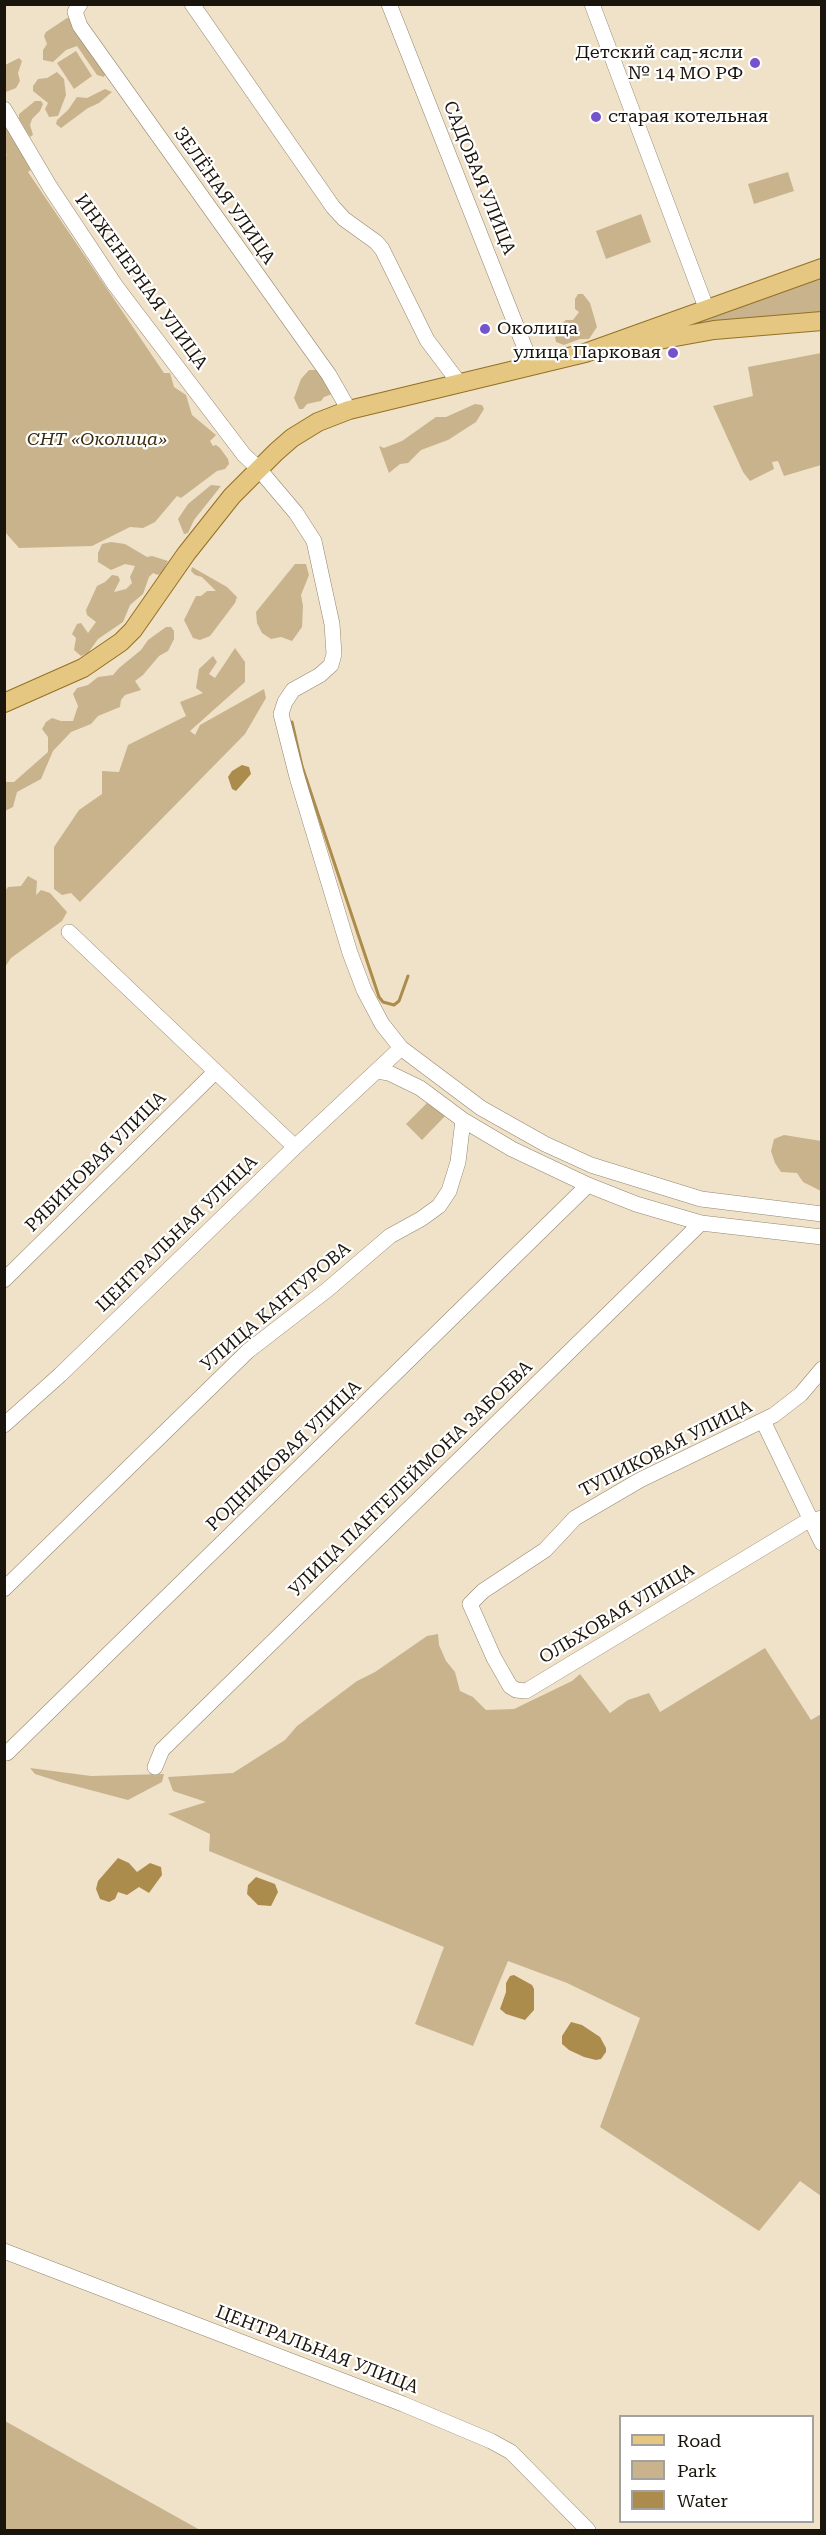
<!DOCTYPE html>
<meta charset="utf-8">
<style>
body{margin:0}
#map{position:relative;width:826px;height:2535px;overflow:hidden;background:#f0e2c8;font-family:"Roboto Serif",serif}
canvas{display:block}
.frame{position:absolute;inset:0;border:6px solid #1a150c;pointer-events:none}
.legend{position:absolute;left:619px;top:2415px;width:195px;height:108px;box-sizing:border-box;background:#fff;border:2px solid #a3a19e;margin:0;padding:8px 10px;list-style:none;font-size:18px;color:#1a150c}
.legend li{display:flex;align-items:center;gap:12px;height:30px}
.legend b{width:30px;border:2px solid #a3a19e}
</style>
<div id="map">
<canvas width="826" height="2535"></canvas>
<div class="frame"></div>
<ul class="legend">
<li><b style="height:8px;background:#e5c782"></b>Road</li>
<li><b style="height:16px;background:#c8b38d"></b>Park</li>
<li><b style="height:16px;background:#ac8c4d"></b>Water</li>
</ul>
</div>
<script>
const g = document.querySelector('canvas').getContext('2d');
g.lineJoin = 'round';
function fillPath(path, color) {
  g.fillStyle = color;
  g.fill(path, 'evenodd');
}
function shape(rows) {
  const path = new Path2D();
  for (const r of rows) {
    path.moveTo(r[0], r[1]);
    for (let i = 2; i < r.length; i += 2) path.lineTo(r[i], r[i + 1]);
  }
  return path;
}
function trace(path, color, width, dash) {
  g.strokeStyle = color;
  g.lineWidth = width;
  g.lineCap = dash ? 'butt' : 'round';
  g.setLineDash(dash || []);
  g.stroke(path);
}
function drawText(font, color, halo, rows, align = 'center') {
  g.font = font + ' "Roboto Serif",serif';
  g.lineWidth = 4.5;
  g.setLineDash([]);
  g.textBaseline = 'middle';
  g.strokeStyle = halo;
  g.fillStyle = color;
  for (const [text, x, y, turn = 0] of rows) {
    g.save();
    g.translate(x, y);
    g.rotate((+turn || 0) * Math.PI / 180);
    g.textAlign = isNaN(turn) ? turn : align;
    if (halo) g.strokeText(text, 0, 0);
    g.fillText(text, 0, 0);
    g.restore();
  }
}
const green = shape([
 [67,18,73,19,106,72,104,77,97,75,77,46,66,50,53,62,43,60,43,50,47,44,44,36,46,32],
 [76,51,92,76,74,89,57,63],
 [19,58,22,61,18,73,20,81,16,88,6,92,5,65],
 [57,72,64,79,66,95,58,116,49,117,45,109,48,103,33,91,33,86,38,79,47,78],
 [105,89,112,92,99,103,88,108,61,128,56,124,57,120,68,110,77,97,87,98],
 [35,101,41,101,43,104,40,111,32,119,30,125,33,135,30,137,19,119,19,114],
 [4,120,8,130,13,134,31,170,28,172,164,373,170,373,174,387,186,395,192,415,216,435,210,441,213,446,216,445,220,448,228,459,229,464,225,469,217,471,181,498,177,496,155,522,143,528,130,527,92,546,19,548,5,532,4,157,7,155,5,153],
 [788,172,794,191,754,204,748,184],
 [641,214,651,242,606,259,596,231],
 [821,274,821,315,658,334],
 [578,294,583,294,590,303,597,327,589,339,580,339,564,345,556,342,555,337,558,335,561,324,566,320,573,320,579,312,575,309,575,299],
 [821,353,821,465,784,476,778,461,772,462,774,469,750,481,743,472,713,406,753,396,748,367],
 [309,370,317,370,332,394,324,397,321,401,307,404,303,409,299,409,294,398,301,379],
 [475,404,482,405,484,409,476,422,448,440,421,450,408,463,400,464,389,473,379,446,384,448,402,441,436,417,446,417],
 [211,485,221,486,194,520,188,533,184,534,178,519,188,504],
 [111,542,125,544,147,557,152,556,168,561,162,572,158,575,153,573,149,577,143,594,130,605,123,622,98,639,88,653,81,656,74,650,76,638,72,634,77,624,81,623,88,633,96,622,87,615,86,610,97,586,105,582,112,575,118,576,120,580,114,592,126,589,132,583,130,577,135,566,125,564,111,570,98,562,98,553,102,544],
 [295,564,306,564,309,575,301,595,303,606,302,627,292,641,281,637,271,639,262,633,257,623,256,612],
 [192,567,227,587,237,597,235,603,210,636,200,640,193,638,184,620,196,596,201,596,207,591,216,591,202,577,195,575,191,571],
 [166,627,171,627,174,631,174,639,168,651,159,656,143,675,135,681,141,690,125,695,121,700,120,707,98,716,91,724,71,732,53,751,41,779,17,792,13,807,5,811,5,782,14,782,48,752,48,737,42,729,46,722,52,718,61,721,73,721,78,706,73,694,77,688,88,685,98,677,113,675,119,668,141,650,148,640],
 [235,648,245,662,245,682,190,731,195,735,200,725,264,689,266,698,245,734,80,902,71,893,62,895,54,889,54,847,79,810,102,794,102,771,119,772,128,745,186,716,180,702,203,693,196,688,199,669,213,656,217,662,209,674,215,678],
 [28,876,37,881,36,895,41,890,50,893,67,912,62,921,11,958,5,967,5,891,8,887,21,886],
 [430,1100,447,1114,422,1140,406,1124],
 [784,1135,821,1141,821,1191,803,1182,797,1173,781,1172,775,1163,771,1151,774,1139],
 [438,1634,439,1645,446,1661,455,1672,460,1691,473,1697,486,1710,514,1709,572,1681,580,1674,610,1713,628,1700,649,1693,660,1712,765,1648,811,1720,821,1714,821,2196,800,2181,759,2231,600,2127,640,2018,567,1983,508,1961,473,2046,415,2024,444,1947,209,1851,210,1834,168,1814,206,1802,173,1791,168,1777,233,1773,285,1740,297,1726,357,1681,375,1672,427,1636],
 [30,1768,91,1776,164,1774,162,1782,128,1800,60,1782,35,1774],
 [5,2421,200,2530,5,2530]
]);
const water = shape([
 [242,765,249,767,251,774,236,791,232,789,228,777,232,771],
 [118,1858,129,1863,137,1872,150,1863,161,1867,162,1875,149,1893,139,1887,127,1895,118,1892,115,1899,109,1902,100,1899,96,1889,98,1881],
 [256,1877,275,1884,278,1892,271,1906,258,1905,247,1894,248,1885],
 [514,1975,532,1985,534,1989,534,2010,525,2020,506,2014,500,2009,506,1992,506,1983,510,1976],
 [571,2022,582,2025,600,2037,606,2048,606,2052,601,2059,596,2060,584,2057,569,2050,562,2044,562,2036]
]);
const stream = shape([
 [292,722,302,766,379,997,383,1002,394,1005,399,1001,408,976]
]);
const minor = shape([
 [80,4,75,12,80,26,329,375,349,410],
 [192,4,333,207,344,219,376,242,382,249,427,340,460,384],
 [389,4,532,366],
 [592,4,707,310],
 [4,109,50,187,115,285,244,455,258,468,296,513,314,541,332,624,334,654,331,665,320,675,293,690,285,702,281,714,297,777,350,953,364,990,382,1024,401,1048,481,1108,545,1144,591,1165,701,1199,822,1214],
 [69,932,295,1147],
 [377,1071,389,1073,420,1088,463,1120,512,1149,588,1185,636,1204,701,1223,822,1237],
 [4,1280,215,1072],
 [822,1369,801,1394,774,1415,640,1480,575,1518,545,1550,483,1591,470,1604,494,1658,510,1686,516,1690,526,1691,804,1523,822,1518],
 [763,1421,822,1543],
 [4,1425,60,1375,295,1147,401,1048],
 [4,1589,248,1351,327,1290,390,1236,421,1219,439,1206,449,1191,458,1162,463,1120],
 [7,1753,588,1185],
 [155,1767,162,1750,701,1223],
 [4,2251,403,2404,491,2441,511,2452,588,2530]
]);
const major = shape([
 [637,344,714,330,822,321],
 [4,703,83,668,121,642,133,630,186,554,232,496,276,452,292,438,318,422,349,410,585,353,822,268]
]);
const markers = [
 [755,63,6,"#7652cc"],
 [596,117,6,"#7652cc"],
 [485,329,6,"#7652cc"],
 [673,353,6,"#7652cc"]
];
const poiNames = [
 ["Детский сад-ясли",743,53],
 ["№ 14 МО РФ",743,74],
 ["старая котельная",608,117,"left"],
 ["Околица",497,329,"left"],
 ["улица Парковая",661,353]
];
const streetNames = [
 ["САДОВАЯ УЛИЦА",479,178,68],
 ["ЗЕЛЁНАЯ УЛИЦА",224,196,55],
 ["ИНЖЕНЕРНАЯ УЛИЦА",141,282,54],
 ["РЯБИНОВАЯ УЛИЦА",96,1162,-45],
 ["ЦЕНТРАЛЬНАЯ УЛИЦА",177,1234,-44],
 ["УЛИЦА КАНТУРОВА",276,1307,-40],
 ["ТУПИКОВАЯ УЛИЦА",666,1449,-27],
 ["РОДНИКОВАЯ УЛИЦА",284,1456,-44],
 ["УЛИЦА ПАНТЕЛЕЙМОНА ЗАБОЕВА",411,1479,-44],
 ["ОЛЬХОВАЯ УЛИЦА",617,1614,-31],
 ["ЦЕНТРАЛЬНАЯ УЛИЦА",317,2350,21]
];
const parkNames = [
 ["СНТ «Околица»",97,440]
];
fillPath(green, '#c8b38d');
fillPath(water, '#ac8c4d');
trace(stream, '#ac8c4d', 3);
trace(minor, '#93866e', 16);
trace(major, '#937023', 20);
trace(minor, '#fff', 15);
trace(major, '#e5c782', 18);
for (const [x, y, r, color] of markers) {
  const dot = new Path2D();
  dot.arc(x, y, r, 0, 2 * Math.PI);
  g.fillStyle = color;
  g.fill(dot);
  trace(dot, '#fff', 2);
}
drawText('18px', '#1a150c', '#fff', poiNames, 'right');
drawText('18px', '#1a150c', '#fff', streetNames);
drawText('italic 18px', '#382a0d', '#fff', parkNames);
</script>
